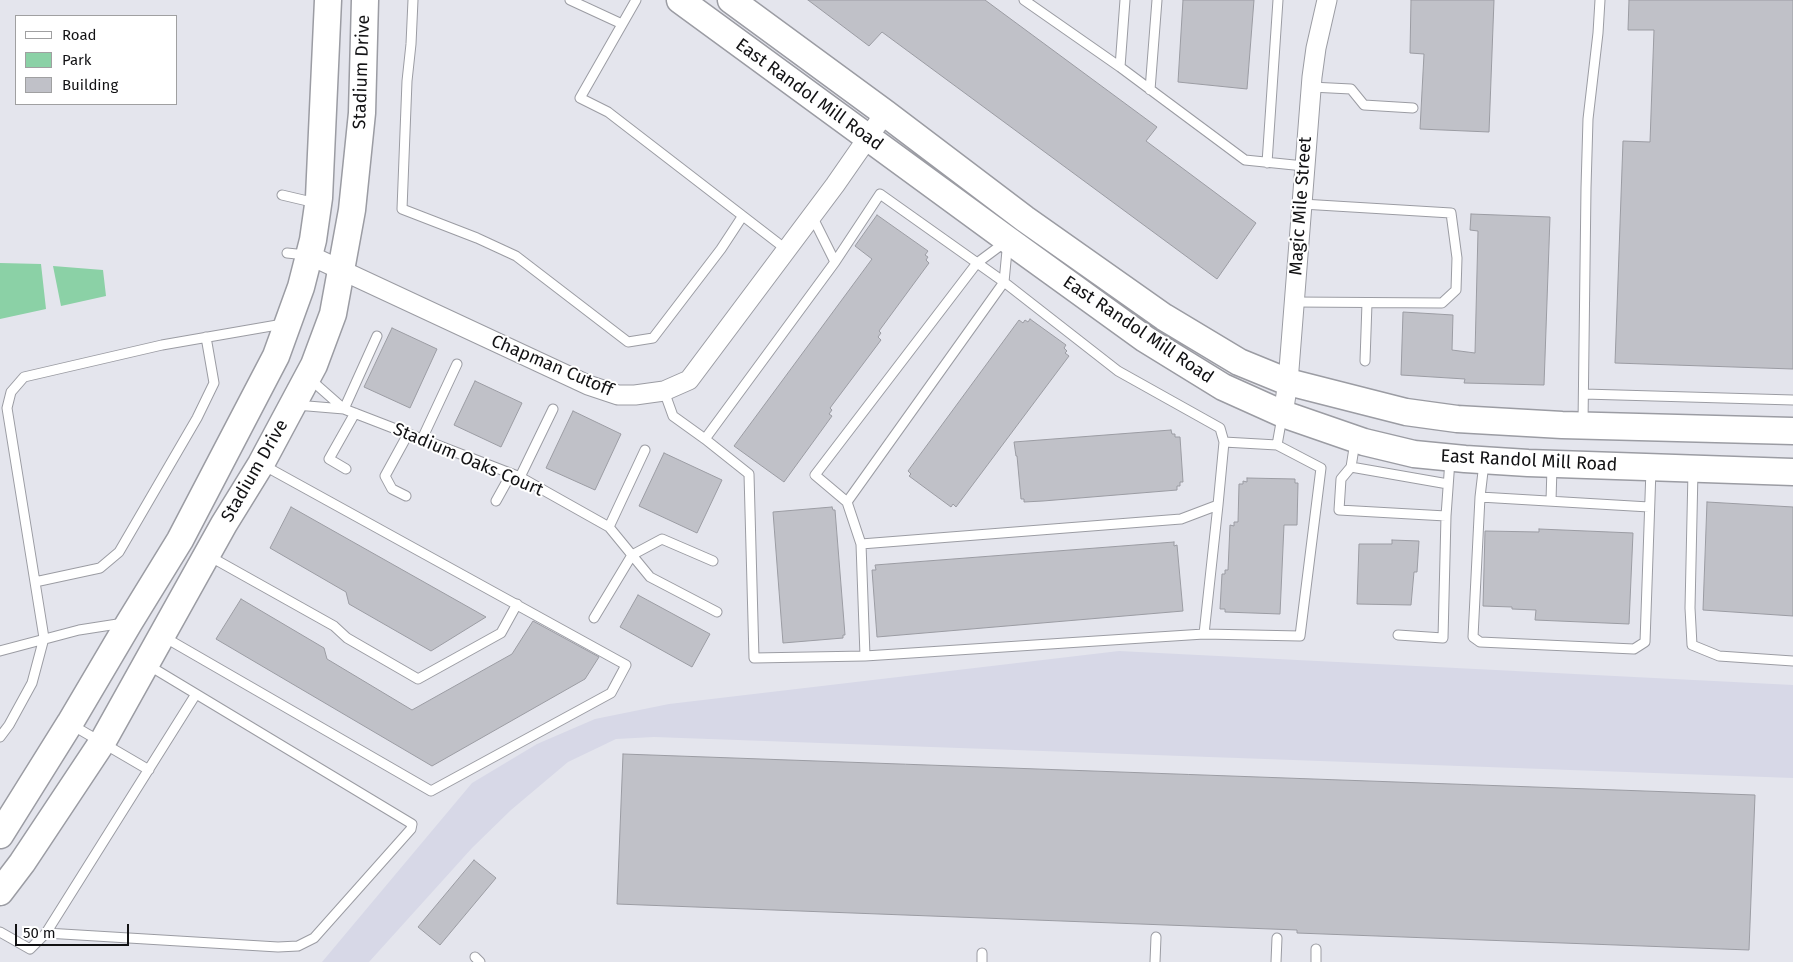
<!DOCTYPE html>
<style>
body{margin:0}
#map{position:relative;width:1793px;height:962px;overflow:hidden;background:#e4e5ed;font-family:"Fira Sans",sans-serif}
canvas{display:block}
.legend{position:absolute;left:15px;top:15px;width:162px;height:90px;box-sizing:border-box;background:#fff;border:1px solid #a0a0a1;margin:0;padding:6px 9px;list-style:none;font-size:15px;color:#121214}
.legend li{display:flex;align-items:center;gap:10px;height:25px}
.legend b{width:25px;border:1px solid #a0a0a1}
.scale{position:absolute;left:15px;top:924px;width:114px;height:22px;box-sizing:border-box;border:2px solid #121214;border-top:0;padding-left:6px;font-size:15px;line-height:18px;white-space:nowrap;color:#121214;-webkit-text-stroke:4px #fff;paint-order:stroke}
</style>
<div id="map">
<canvas width="1793" height="962"></canvas>
<ul class="legend">
<li><b style="height:6px;background:#fff"></b>Road</li>
<li><b style="height:14px;background:#8bd1a6"></b>Park</li>
<li><b style="height:14px;background:#c0c1c8"></b>Building</li>
</ul>
<div class="scale">50 m</div>
</div>
<script>
const g = document.querySelector('canvas').getContext('2d');
g.lineJoin = 'round';
function fillPath(path, color) {
  g.fillStyle = color;
  g.fill(path, 'evenodd');
}
function shape(rows) {
  const path = new Path2D();
  for (const r of rows) {
    path.moveTo(r[0], r[1]);
    for (let i = 2; i < r.length; i += 2) path.lineTo(r[i], r[i + 1]);
  }
  return path;
}
function trace(path, color, width, dash) {
  g.strokeStyle = color;
  g.lineWidth = width;
  g.lineCap = dash ? 'butt' : 'round';
  g.setLineDash(dash || []);
  g.stroke(path);
}
function drawText(font, color, halo, rows, align = 'center') {
  g.font = font + ' "Fira Sans",sans-serif';
  g.lineWidth = 4;
  g.setLineDash([]);
  g.textBaseline = 'middle';
  g.strokeStyle = halo;
  g.fillStyle = color;
  for (const [text, x, y, turn = 0] of rows) {
    g.save();
    g.translate(x, y);
    g.rotate((+turn || 0) * Math.PI / 180);
    g.textAlign = isNaN(turn) ? turn : align;
    if (halo) g.strokeText(text, 0, 0);
    g.fillText(text, 0, 0);
    g.restore();
  }
}
const built = shape([
 [1119,651,1793,685,1793,778,654,737,616,739,568,762,511,810,472,848,369,962,322,962,472,783,537,744,595,719,669,704]
]);
const green = shape([
 [0,263,41,264,46,309,0,319],
 [53,266,103,270,106,296,61,306]
]);
const building = shape([
 [808,0,985,0,1157,127,1146,141,1256,223,1217,279,882,32,869,46,808,0],
 [1183,0,1254,0,1247,89,1178,82,1183,0],
 [1411,0,1494,0,1489,132,1420,129,1424,54,1410,53,1411,0],
 [1629,0,1793,0,1793,369,1615,363,1623,141,1650,142,1654,30,1628,30,1629,0],
 [1471,214,1550,217,1544,385,1464,383,1465,379,1401,375,1403,312,1453,315,1452,350,1475,353,1478,231,1470,230,1471,214],
 [877,215,928,251,925,255,928,257,926,260,929,263,879,331,881,333,878,337,881,340,830,408,832,410,829,414,832,416,784,482,734,446,872,259,855,246,877,215],
 [1030,319,1066,345,1064,348,1067,351,1065,353,1069,356,956,507,953,504,951,507,909,476,911,474,908,471,1019,320,1023,323,1025,320,1028,322,1030,319],
 [392,328,437,349,410,408,364,387,392,328],
 [475,381,522,403,501,447,454,425,475,381],
 [573,411,621,434,595,490,546,468,573,411],
 [1171,430,1172,434,1175,434,1175,437,1180,437,1183,482,1180,482,1180,486,1177,486,1177,490,1043,501,1024,502,1024,499,1021,499,1017,456,1016,456,1014,442,1171,430],
 [664,453,722,480,697,533,639,506,664,453],
 [1247,478,1295,479,1295,483,1298,483,1297,525,1284,525,1280,614,1225,612,1225,609,1220,609,1222,574,1225,574,1225,570,1228,570,1230,525,1234,526,1234,522,1238,522,1239,484,1243,484,1243,481,1247,482,1247,478],
 [1707,502,1793,507,1793,616,1703,610,1707,502],
 [291,507,486,617,431,651,349,604,346,592,270,548,291,507],
 [832,507,833,510,835,510,845,635,843,635,843,638,783,643,773,512,832,507],
 [1539,529,1633,533,1629,624,1535,620,1536,610,1512,609,1512,607,1483,606,1485,531,1539,532,1539,529],
 [1392,540,1419,541,1417,572,1414,572,1411,605,1357,604,1359,544,1392,544,1392,540],
 [1174,542,1174,546,1177,545,1183,611,877,637,872,570,876,570,875,565,1174,542],
 [638,595,710,634,692,667,620,627,638,595],
 [241,599,324,648,327,659,412,710,512,654,533,621,599,657,585,679,432,766,216,639,241,599],
 [623,754,1755,795,1749,950,1297,933,1297,930,617,904,623,754],
 [474,860,496,878,440,945,418,927,474,860]
]);
const lane = shape([
 [413,0,411,44,407,81,402,209,477,238,516,256,628,342,653,338,721,249,742,217],
 [570,0,622,24],
 [636,0,580,98,608,112,787,250],
 [1024,0,1120,67,1245,160,1304,166],
 [1120,67,1125,0],
 [1311,87,1351,89,1364,105,1413,108],
 [1150,90,1157,0],
 [1267,163,1278,0],
 [282,195,316,203],
 [812,216,835,262,705,439,749,474,754,658,865,656,861,544],
 [1008,240,1004,282,847,502,815,475,977,263,1008,240],
 [287,253,306,255],
 [835,262,880,194,1004,282,1118,371,1220,428,1224,442],
 [1294,302,1442,303,1456,290,1457,258,1451,213,1302,204],
 [377,336,344,409,520,477,609,527,650,577,717,612],
 [1365,361,1367,303],
 [664,391,673,416,705,439],
 [1584,394,1793,400],
 [296,405,344,409,310,379],
 [1583,423,1586,188,1588,119,1598,33,1600,0],
 [422,439,457,364],
 [1355,442,1351,467,1341,479,1339,510,1446,516,1450,460],
 [1484,463,1480,497,1473,637,1480,642,1634,649,1645,642,1651,469],
 [1351,467,1448,484],
 [346,469,329,459,355,413],
 [1693,471,1690,608,1692,645,1719,656,1793,661],
 [520,477,553,409],
 [406,496,392,489,385,476,408,434],
 [1480,497,1649,507],
 [496,501,511,474],
 [1551,501,1552,467],
 [847,502,861,544,1181,519,1218,505,1224,442,1277,445,1282,417],
 [609,527,645,450],
 [209,556,334,626,347,638,418,679,501,633,517,604],
 [35,582,100,568,119,552,197,418,214,383,206,337],
 [594,618,632,555,662,539,713,561],
 [1204,634,1218,505],
 [1398,635,1443,638,1446,516],
 [164,637,431,791,611,693,626,665,263,465],
 [0,651,79,630,124,623],
 [865,656,1204,634,1300,636,1321,468,1277,445],
 [72,725,149,770],
 [0,737,9,725,32,683,44,638,7,408,11,392,24,377,162,345,283,324],
 [0,932,30,949,46,933,196,694],
 [46,933,278,947,298,946,314,938,411,829,412,824,148,665],
 [475,957,480,962],
 [982,962,982,953],
 [1155,962,1156,937],
 [1276,962,1277,938],
 [1316,962,1316,949]
]);
const street = shape([
 [309,255,588,385,618,395,635,395,664,391,689,380,835,185,885,113],
 [1283,414,1288,382,1312,77,1316,48,1327,0]
]);
const secondary = shape([
 [680,0,1008,240,1145,339,1223,387,1283,414,1364,442,1414,454,1465,459,1528,463,1793,472],
 [731,0,885,113,1025,219,1164,317,1239,362,1288,382,1406,412,1457,419,1562,425,1793,431],
 [0,835,70,723,129,623,180,540,276,356,301,287,313,240,319,198,328,0],
 [0,892,22,863,103,741,224,524,261,464,314,365,333,314,352,210,362,113,365,0]
]);
const streetNames = [
 ["Stadium Drive",362,72,-88],
 ["East Randol Mill Road",809,95,36],
 ["Magic Mile Street",1301,206,-86],
 ["East Randol Mill Road",1138,330,34],
 ["Chapman Cutoff",552,366,23],
 ["Stadium Oaks Court",468,460,23],
 ["East Randol Mill Road",1529,461,3],
 ["Stadium Drive",255,471,-60]
];
fillPath(built, '#d7d8e7');
fillPath(green, '#8bd1a6');
fillPath(building, '#c0c1c8');
trace(building, '#9b9ca3', 1);
trace(lane, '#9b9ca3', 11);
trace(street, '#9b9ca3', 21);
trace(secondary, '#9b9ca3', 29);
trace(lane, '#fff', 9);
trace(street, '#fff', 19);
trace(secondary, '#fff', 26);
drawText('18px', '#121214', '#fff', streetNames);
</script>
